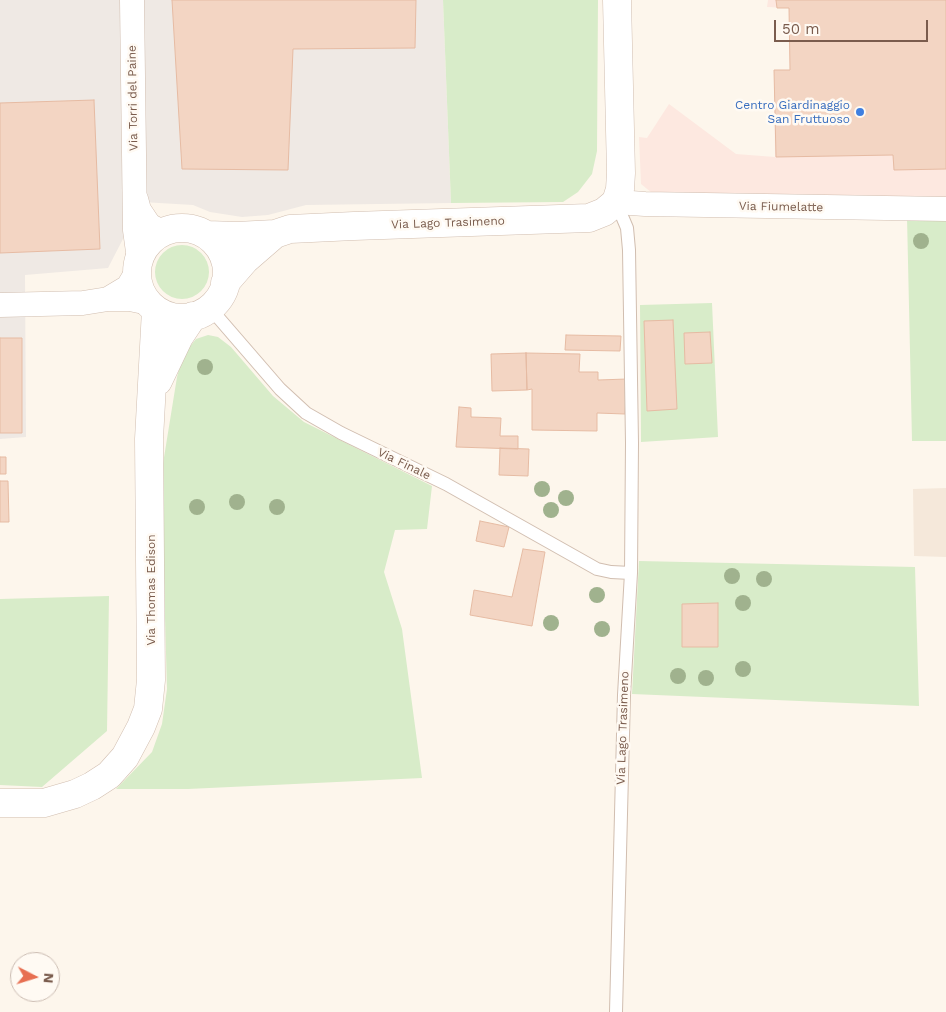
<!DOCTYPE html>
<style>
body{margin:0}
#map{position:relative;width:946px;height:1012px;overflow:hidden;background:#fdf6ec;font-family:"Work Sans",sans-serif}
canvas{display:block}
.north{position:absolute;left:10px;top:952px;width:50px;height:50px;box-sizing:border-box;background:#fffaf3;border:1px solid #cabbb1;border-radius:50%;rotate:95deg;font-size:14px;font-weight:700;line-height:20px;text-align:center;color:#7a5c4d}
.north::after{content:'';display:block;margin:auto;width:18px;height:22px;background:#e76f51;clip-path:polygon(50% 0,100% 100%,50% 72%,0 100%)}
.scale{position:absolute;left:774px;top:20px;width:154px;height:22px;box-sizing:border-box;border:2px solid #7a5c4d;border-top:0;padding-left:6px;font-size:15px;line-height:18px;white-space:nowrap;color:#7a5c4d;-webkit-text-stroke:4px #fffaf3;paint-order:stroke}
</style>
<div id="map">
<canvas width="946" height="1012"></canvas>
<div class="north">N</div>
<div class="scale">50 m</div>
</div>
<script>
const g = document.querySelector('canvas').getContext('2d');
g.lineJoin = 'round';
function fillPath(path, color) {
  g.fillStyle = color;
  g.fill(path, 'evenodd');
}
function shape(rows) {
  const path = new Path2D();
  for (const r of rows) {
    if (r.length === 3) {
      path.moveTo(r[0] + r[2], r[1]);
      path.arc(r[0], r[1], r[2], 0, 2 * Math.PI);
      continue;
    }
    path.moveTo(r[0], r[1]);
    for (let i = 2; i < r.length; i += 2) path.lineTo(r[i], r[i + 1]);
  }
  return path;
}
function trace(path, color, width, dash) {
  g.strokeStyle = color;
  g.lineWidth = width;
  g.lineCap = dash ? 'butt' : 'round';
  g.setLineDash(dash || []);
  g.stroke(path);
}
function drawText(font, color, halo, rows, align = 'center') {
  g.font = font + ' "Work Sans",sans-serif';
  g.lineWidth = 5;
  g.setLineDash([]);
  g.textBaseline = 'middle';
  g.strokeStyle = halo;
  g.fillStyle = color;
  for (const [text, x, y, turn = 0] of rows) {
    g.save();
    g.translate(x, y);
    g.rotate((+turn || 0) * Math.PI / 180);
    g.textAlign = isNaN(turn) ? turn : align;
    if (halo) g.strokeText(text, 0, 0);
    g.fillText(text, 0, 0);
    g.restore();
  }
}
const residential = shape([
 [946,488,946,557,914,556,913,489]
]);
const commercial = shape([
 [768,0,946,0,946,199,657,197,641,184,639,137,647,138,669,104,736,154,775,157,774,70,790,70,789,8,767,7]
]);
const industrial = shape([
 [0,0,443,0,451,203,306,205,268,215,242,217,210,212,193,205,142,202,108,268,25,275,26,437,0,439]
]);
const green = shape([
 [443,0,598,0,597,151,592,174,578,192,563,202,451,203],
 [907,217,946,217,946,441,912,441],
 [182,272,27],
 [712,303,718,437,641,442,640,305],
 [208,335,218,337,231,347,273,396,304,422,432,486,427,529,395,530,384,572,402,629,422,778,188,789,116,789,152,752,162,724,167,689,161,476,177,377,183,355,196,339],
 [639,561,915,567,919,706,632,694],
 [109,596,107,731,42,787,0,785,0,599]
]);
const building = shape([
 [172,0,416,0,415,48,293,49,288,170,182,169,172,0],
 [776,0,946,0,946,169,894,170,893,155,776,157,774,70,790,70,789,8,777,8,776,0],
 [94,100,100,249,0,253,0,103,94,100],
 [673,320,677,409,647,411,644,321,673,320],
 [710,332,712,363,685,364,684,333,710,332],
 [566,335,621,336,620,351,565,350,566,335],
 [0,338,22,338,22,433,0,433,0,338],
 [526,353,527,390,492,391,491,354,526,353],
 [526,353,580,354,579,372,598,372,598,380,627,379,625,414,597,413,597,431,532,430,532,389,527,390,526,353],
 [459,407,471,408,471,417,501,418,500,436,518,436,518,449,456,447,459,407],
 [500,448,529,449,528,476,499,475,500,448],
 [0,457,6,457,6,474,0,474,0,457],
 [0,481,8,481,9,522,0,522,0,481],
 [480,521,509,527,504,547,476,541,480,521],
 [523,549,545,552,532,626,470,615,474,590,512,597,523,549],
 [718,603,718,647,682,647,682,604,718,603]
]);
const service = shape([
 [210,308,280,389,306,413,341,433,446,484,597,569,611,572,631,573],
 [616,1012,624,695,631,573,632,443,629,250,627,228,616,202]
]);
const minor = shape([
 [132,0,135,230,139,259],
 [136,199,139,210,149,225,158,230,169,230],
 [616,202,645,204,946,209],
 [108,299,128,287,137,272],
 [0,305,83,303,108,299,130,299,149,303]
]);
const tertiary = shape([
 [182,273,45],
 [207,235,237,236,275,234,290,229,354,226,589,218,604,212,616,202,620,189,621,173,617,0],
 [225,283,245,260,275,234],
 [158,381,179,337,193,316],
 [0,803,44,803,75,794,92,786,109,775,125,757,141,727,148,709,151,680,149,439,156,310]
]);
const trees = [
 [921,241],
 [205,367],
 [542,489],
 [566,498],
 [237,502],
 [197,507],
 [277,507],
 [551,510],
 [732,576],
 [764,579],
 [597,595],
 [743,603],
 [551,623],
 [602,629],
 [743,669],
 [678,676],
 [706,678]
];
const markers = [
 [860,112,5,"#3f7fe0"]
];
const streetNames = [
 ["Via Torri del Paine",133,98,-91],
 ["Via Fiumelatte",781,207,1],
 ["Via Lago Trasimeno",448,223,-2],
 ["Via Finale",404,464,26],
 ["Via Thomas Edison",151,590,-90],
 ["Via Lago Trasimeno",623,728,-88]
];
const shopNames = [
 ["Centro Giardinaggio",850,105],
 ["San Fruttuoso",850,119]
];
fillPath(residential, '#f5e8da');
fillPath(commercial, '#fde8e0');
fillPath(industrial, '#efe9e4');
fillPath(green, '#d8ecc9');
fillPath(building, '#f3d5c3');
trace(building, '#e6bba3', 1);
trace(service, '#d1beb0', 14);
trace(minor, '#d1beb0', 25);
trace(tertiary, '#d1beb0', 29);
trace(service, '#fff', 12);
trace(minor, '#fff', 24);
trace(tertiary, '#fff', 28);
g.fillStyle = '#a0b28e';
for (const [x, y] of trees) {
  g.beginPath();
  g.arc(x, y, 8, 0, 2 * Math.PI);
  g.fill();
}
for (const [x, y, r, color] of markers) {
  const dot = new Path2D();
  dot.arc(x, y, r, 0, 2 * Math.PI);
  g.fillStyle = color;
  g.fill(dot);
  trace(dot, '#fffaf3', 2);
}
drawText('12px', '#7a5c4d', '#fffaf3', streetNames);
drawText('12px', '#366cbe', '#fffaf3', shopNames, 'right');
</script>
